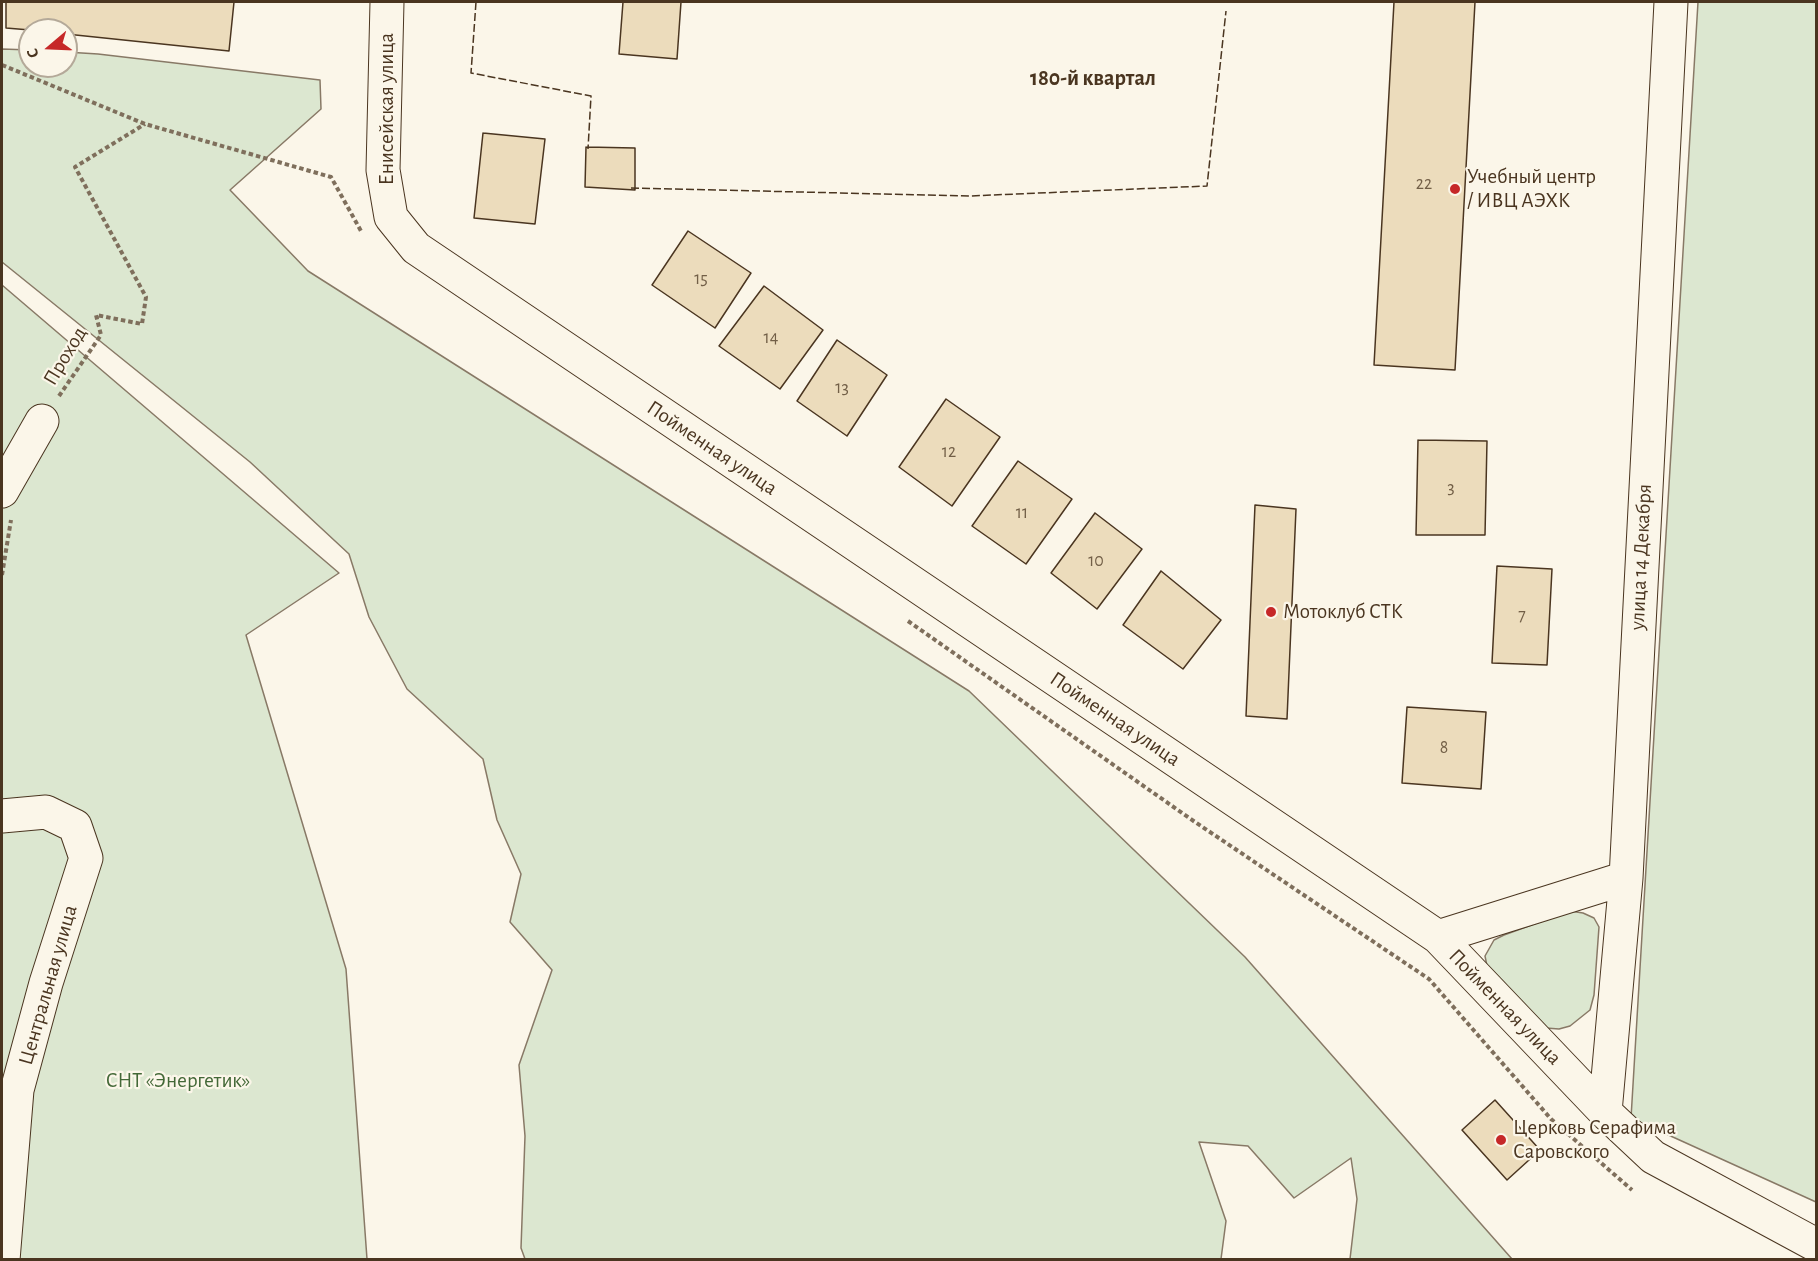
<!DOCTYPE html>
<meta charset="utf-8">
<style>
body{margin:0}
#map{position:relative;width:1818px;height:1261px;overflow:hidden;background:#fbf6e9;font-family:"Alegreya Sans",sans-serif}
canvas{display:block}
.frame{position:absolute;inset:0;border:3px solid #4a3520;pointer-events:none}
.north{position:absolute;left:18px;top:18px;width:60px;height:60px;box-sizing:border-box;background:#fbf6e9;border:2px solid #b4a999;border-radius:50%;rotate:251deg;font-size:16px;font-weight:700;line-height:24px;text-align:center;color:#4a3520}
.north::after{content:'';display:block;margin:auto;width:21px;height:27px;background:#c62828;clip-path:polygon(50% 0,100% 100%,50% 72%,0 100%)}
</style>
<div id="map">
<canvas width="1818" height="1261"></canvas>
<div class="frame"></div>
<div class="north">С</div>
</div>
<script>
const g = document.querySelector('canvas').getContext('2d');
g.lineJoin = 'round';
function fillPath(path, color) {
  g.fillStyle = color;
  g.fill(path, 'evenodd');
}
function shape(rows) {
  const path = new Path2D();
  for (const r of rows) {
    path.moveTo(r[0], r[1]);
    for (let i = 2; i < r.length; i += 2) path.lineTo(r[i], r[i + 1]);
  }
  return path;
}
function trace(path, color, width, dash) {
  g.strokeStyle = color;
  g.lineWidth = width;
  g.lineCap = dash ? 'butt' : 'round';
  g.setLineDash(dash || []);
  g.stroke(path);
}
function drawText(font, color, halo, rows, align = 'center') {
  g.font = font + ' "Alegreya Sans",sans-serif';
  g.lineWidth = 4.5;
  g.setLineDash([]);
  g.textBaseline = 'middle';
  g.strokeStyle = halo;
  g.fillStyle = color;
  for (const [text, x, y, turn = 0] of rows) {
    g.save();
    g.translate(x, y);
    g.rotate((+turn || 0) * Math.PI / 180);
    g.textAlign = isNaN(turn) ? turn : align;
    if (halo) g.strokeText(text, 0, 0);
    g.fillText(text, 0, 0);
    g.restore();
  }
}
const green = shape([
 [1698,2,1816,2,1816,1202,1631,1118,1698,2],
 [2,49,30,50,30,66,66,66,66,52,98,54,320,80,321,109,230,190,308,271,969,691,1245,957,1512,1259,1350,1259,1357,1199,1351,1158,1294,1198,1248,1146,1199,1142,1226,1221,1221,1259,525,1259,521,1248,525,1136,519,1065,552,970,510,922,521,874,497,820,483,759,407,689,369,617,349,554,250,462,2,262,2,49],
 [2,285,339,573,246,635,346,969,367,1259,2,1259,2,285],
 [1570,911,1583,913,1594,918,1599,927,1594,995,1590,1010,1570,1026,1559,1029,1546,1028,1487,966,1485,956,1494,940,1504,935,1570,911]
]);
const building = shape([
 [6,2,234,2,229,51,66,34,66,30,30,30,6,28,6,2],
 [623,2,681,2,677,59,619,54,623,2],
 [1394,2,1475,2,1455,370,1374,365,1394,2],
 [483,133,545,139,535,224,474,218,483,133],
 [586,147,635,148,635,190,585,187,586,147],
 [688,231,751,273,715,328,652,285,688,231],
 [764,286,823,330,780,389,719,346,764,286],
 [837,340,887,375,847,436,797,401,837,340],
 [946,399,1000,437,952,506,899,467,946,399],
 [1418,440,1487,441,1485,535,1416,535,1418,440],
 [1018,461,1072,499,1026,564,972,526,1018,461],
 [1255,505,1296,509,1287,719,1246,716,1255,505],
 [1095,513,1142,549,1097,609,1051,573,1095,513],
 [1497,566,1552,569,1547,665,1492,663,1497,566],
 [1161,571,1221,620,1183,669,1123,625,1161,571],
 [1407,707,1486,712,1481,789,1402,783,1407,707],
 [1495,1100,1540,1150,1507,1180,1462,1130,1495,1100]
]);
const path = shape([
 [2,65,145,124,331,177,361,231],
 [59,396,101,335,96,315,142,324,146,297,75,167,145,124],
 [2,575,11,520],
 [908,621,1195,822,1429,979,1551,1119,1632,1190]
]);
const minor = shape([
 [387,2,383,170,391,217,416,248,1438,937,1605,1112,1653,1157,1816,1245],
 [2,491,42,421],
 [2,816,46,812,75,826,86,858,46,983,17,1090,3,1260],
 [1438,937,1626,878],
 [1605,1112,1626,878,1671,2]
]);
const fence = shape([
 [476,2,471,73,591,96,588,149],
 [631,188,969,196,1207,186,1226,11]
]);
const markers = [
 [1455,189,6,"#c62828"],
 [1271,612,6,"#c62828"],
 [1501,1140,6,"#c62828"]
];
const numberNames = [
 ["22",1424,184],
 ["15",701,279],
 ["14",771,338],
 ["13",842,388],
 ["12",949,452],
 ["3",1451,488],
 ["11",1022,513],
 ["10",1096,561],
 ["7",1522,616],
 ["8",1444,748]
];
const streetNames = [
 ["Енисейская улица",387,109,-90],
 ["Проход",65,356,-59],
 ["Пойменная улица",712,448,34],
 ["улица 14 Декабря",1641,557,-87],
 ["Пойменная улица",1115,719,34],
 ["Центральная улица",48,985,-74],
 ["Пойменная улица",1505,1007,46]
];
const poiNames = [
 ["Учебный центр",1467,177],
 ["/ ИВЦ АЭХК",1467,201],
 ["Мотоклуб СТК",1283,612],
 ["Церковь Серафима",1513,1128],
 ["Саровского",1513,1152]
];
const parkNames = [
 ["СНТ «Энергетик»",178,1081]
];
const neighbourhoodNames = [
 ["180-й квартал",1093,78]
];
fillPath(green, '#dce7d0');
trace(green, '#887966', 1.5);
fillPath(building, '#ecdcbc');
trace(building, '#4a3520', 1.5);
trace(minor, '#4a3520', 35);
trace(path, '#7f6f5c', 4, [4.5, 3]);
trace(minor, '#fbf6e9', 33);
trace(fence, '#4a3520', 1.5, [8, 3]);
for (const [x, y, r, color] of markers) {
  const dot = new Path2D();
  dot.arc(x, y, r, 0, 2 * Math.PI);
  g.fillStyle = color;
  g.fill(dot);
  trace(dot, '#fbf6e9', 2);
}
drawText('18px', '#725f47', null, numberNames);
drawText('21px', '#4a3520', '#fbf6e9', streetNames);
drawText('21px', '#4a3520', '#fbf6e9', poiNames, 'left');
drawText('21px', '#436837', '#fbf6e9', parkNames);
drawText('bold 22px', '#4a3520', '#fbf6e9', neighbourhoodNames);
</script>
